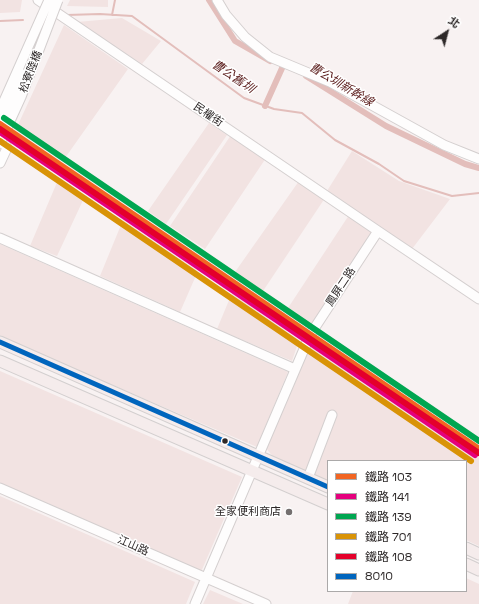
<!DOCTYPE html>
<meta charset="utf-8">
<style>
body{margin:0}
#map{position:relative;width:479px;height:604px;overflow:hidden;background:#f8f2f2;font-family:"Space Grotesk","Noto Sans TC",sans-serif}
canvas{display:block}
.legend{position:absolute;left:327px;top:460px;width:140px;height:132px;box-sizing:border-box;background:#fff;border:1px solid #aba9a9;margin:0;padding:5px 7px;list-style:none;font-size:12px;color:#2d2828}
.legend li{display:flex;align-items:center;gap:8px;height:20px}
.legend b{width:20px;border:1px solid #aba9a9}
.north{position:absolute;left:427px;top:12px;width:40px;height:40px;-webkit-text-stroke:3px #fff;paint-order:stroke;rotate:36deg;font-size:11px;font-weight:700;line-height:16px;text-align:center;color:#2d2828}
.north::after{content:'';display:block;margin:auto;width:14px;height:18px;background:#2d2828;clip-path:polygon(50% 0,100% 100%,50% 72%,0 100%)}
</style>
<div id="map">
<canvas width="479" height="604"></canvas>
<ul class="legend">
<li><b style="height:5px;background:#f26522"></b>鐵路 103</li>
<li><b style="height:5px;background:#e5007d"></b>鐵路 141</li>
<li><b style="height:5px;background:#00a651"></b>鐵路 139</li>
<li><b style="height:5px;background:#d99306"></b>鐵路 701</li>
<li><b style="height:5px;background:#e4002b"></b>鐵路 108</li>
<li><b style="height:5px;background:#0065bd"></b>8010</li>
</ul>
<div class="north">北</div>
</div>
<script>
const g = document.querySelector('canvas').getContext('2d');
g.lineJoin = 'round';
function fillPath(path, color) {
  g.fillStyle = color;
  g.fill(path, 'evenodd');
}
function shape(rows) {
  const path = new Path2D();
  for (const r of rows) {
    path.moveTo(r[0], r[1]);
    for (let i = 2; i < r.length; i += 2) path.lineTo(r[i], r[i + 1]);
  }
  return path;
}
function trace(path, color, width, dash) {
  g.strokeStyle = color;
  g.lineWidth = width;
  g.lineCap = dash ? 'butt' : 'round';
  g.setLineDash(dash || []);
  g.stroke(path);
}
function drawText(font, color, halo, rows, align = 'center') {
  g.font = font + ' "Space Grotesk","Noto Sans TC",sans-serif';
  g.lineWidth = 3;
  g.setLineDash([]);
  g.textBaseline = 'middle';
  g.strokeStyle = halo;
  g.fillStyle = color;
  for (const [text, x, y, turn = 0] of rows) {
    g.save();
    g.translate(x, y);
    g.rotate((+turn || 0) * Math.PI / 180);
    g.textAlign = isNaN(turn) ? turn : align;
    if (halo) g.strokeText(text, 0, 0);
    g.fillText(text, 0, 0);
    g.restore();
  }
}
const built = shape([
 [0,0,22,0,20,12,0,13],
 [70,0,108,0,108,7,67,6],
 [122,18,161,41,142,64,77,22],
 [64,25,128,69,65,158,17,127],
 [209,123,227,135,166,224,148,211],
 [231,135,266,158,205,249,170,226],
 [352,151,399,181,450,199,412,249,327,191],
 [58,180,85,196,57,256,30,246],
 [299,181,325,198,263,291,235,272],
 [349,215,371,230,373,237,313,326,288,308],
 [123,220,198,271,180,312,100,276],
 [0,244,288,372,257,447,0,337],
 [232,293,299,340,292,361,217,329],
 [309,347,316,349,479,458,479,546,466,540,466,461,328,461,328,481,275,459,265,447],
 [0,371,242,477,201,572,0,484],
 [0,496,195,582,186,604,0,604],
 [466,578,479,584,479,604,348,604,353,591,466,591],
 [210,590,243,604,203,604]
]);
const stream = shape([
 [67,15,100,14,132,16,244,98,274,109,302,113,335,140,379,164,404,181,452,196,479,193],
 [112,15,115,0],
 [0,21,23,20]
]);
const canal = shape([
 [209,0,235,41,270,61],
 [306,76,386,126,465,164,479,168],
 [265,106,283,66]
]);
const minor = shape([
 [38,0,378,231],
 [217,0,226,15,245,37,270,57,330,82,444,145,479,159],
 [0,142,6,146,7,148,0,163],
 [0,238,295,369],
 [308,478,332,415],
 [0,488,266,604],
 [195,604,310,335,378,231,479,299]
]);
const major = shape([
 [0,342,328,487],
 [0,361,328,504],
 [466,548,479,554],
 [466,564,479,570]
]);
const minorBridge = shape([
 [0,110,49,0],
 [0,126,24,74],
 [0,143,21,97,58,0]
]);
const bus1 = shape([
 [0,342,328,487]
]);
const rail1 = shape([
 [0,124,479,449]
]);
const rail2 = shape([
 [0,132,475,455]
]);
const rail3 = shape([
 [4,118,479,441]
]);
const rail4 = shape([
 [0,141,471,461]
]);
const rail5 = shape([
 [0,129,479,453]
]);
const markers = [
 [225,441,3.5,"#2d2828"],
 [289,512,4,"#746f6f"]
];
const streetNames = [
 ["松寮陸橋",31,72,-69],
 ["民權街",208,115,34],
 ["鳳屏二路",341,287,-57],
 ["江山路",133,546,24]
];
const poiNames = [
 ["全家便利商店",281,512]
];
const waterNames = [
 ["曹公舊圳",233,77,34],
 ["曹公圳新幹線",341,85,31]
];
fillPath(built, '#f2e3e2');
trace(stream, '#e3bebb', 2);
trace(canal, '#e3bebb', 6);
trace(minor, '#d4cfcf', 11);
trace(major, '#d3cfcf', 13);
trace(minor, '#fefdfd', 9);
trace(major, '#f5ecec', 11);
trace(minorBridge, '#d4cfcf', 11, []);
trace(minorBridge, '#fefdfd', 9);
trace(bus1, '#0065bd', 5);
trace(rail1, '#f26522', 6);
trace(rail2, '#e5007d', 6);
trace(rail3, '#00a651', 6);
trace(rail4, '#d99306', 6);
trace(rail5, '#e4002b', 6);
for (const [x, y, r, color] of markers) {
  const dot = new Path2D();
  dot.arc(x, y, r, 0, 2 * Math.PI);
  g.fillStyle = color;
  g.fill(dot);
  trace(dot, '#fff', 1.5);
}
drawText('11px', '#2d2828', '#fff', streetNames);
drawText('11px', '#2d2828', '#fff', poiNames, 'right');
drawText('italic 12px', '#5e2120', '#fff', waterNames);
</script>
